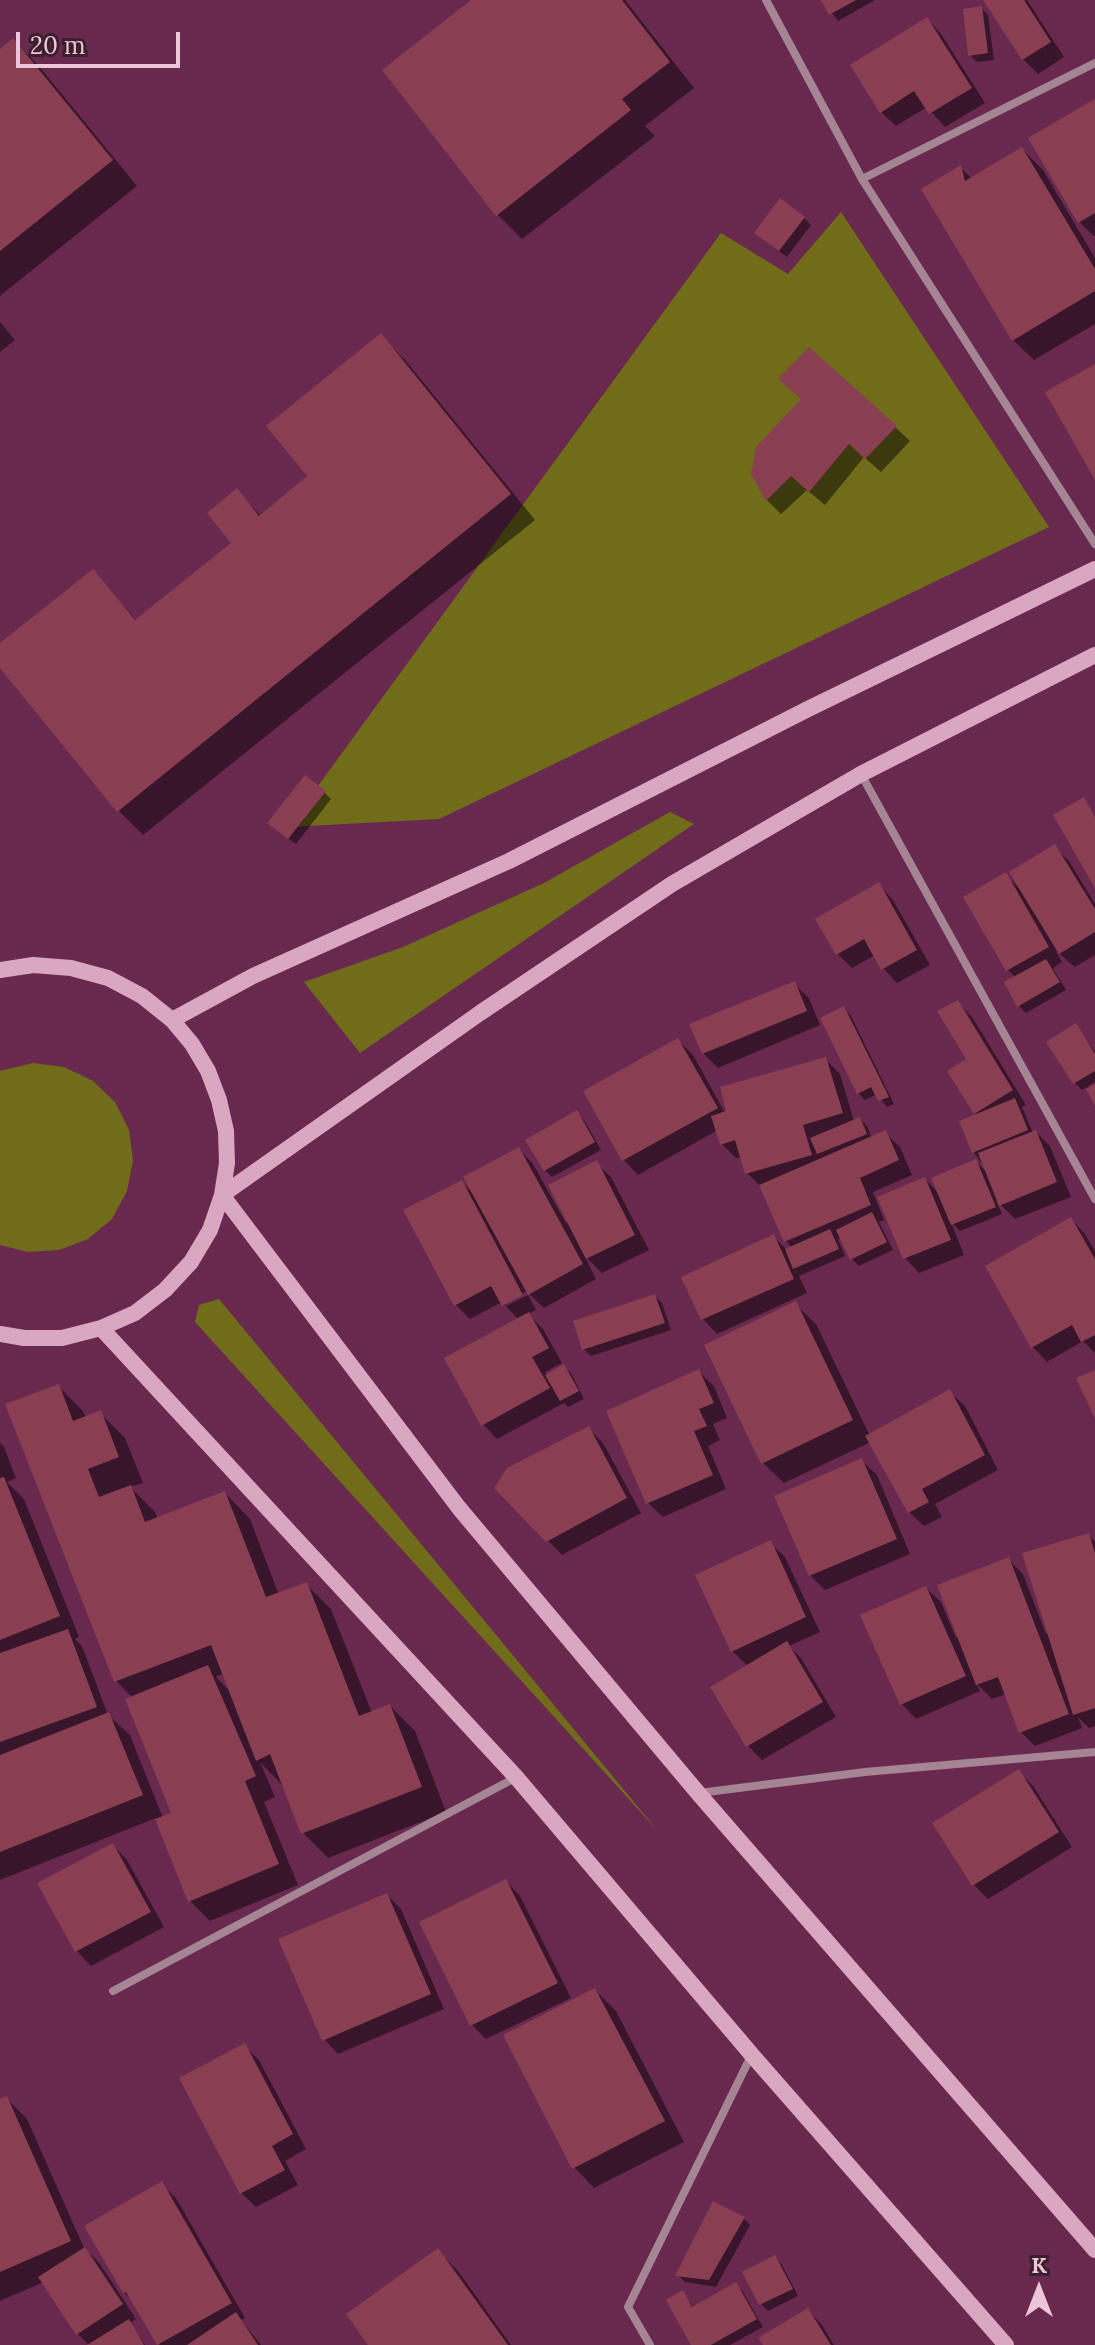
<!DOCTYPE html>
<style>
body{margin:0}
#map{position:relative;width:1095px;height:2345px;overflow:hidden;background:#69294f;font-family:Lora,serif}
canvas{display:block}
.north{position:absolute;left:999px;top:2249px;width:80px;height:80px;-webkit-text-stroke:6px #3c1f2f;paint-order:stroke;rotate:0deg;font-size:22px;font-weight:700;line-height:32px;text-align:center;color:#ecc5d8}
.north::after{content:'';display:block;margin:auto;width:28px;height:36px;background:#ecc5d8;clip-path:polygon(50% 0,100% 100%,50% 72%,0 100%)}
.scale{position:absolute;left:16px;top:32px;width:164px;height:36px;box-sizing:border-box;border:4px solid #ecc5d8;border-top:0;padding-left:10px;font-size:24px;line-height:28px;white-space:nowrap;color:#ecc5d8;-webkit-text-stroke:6px #3c1f2f;paint-order:stroke}
</style>
<div id="map">
<canvas width="1095" height="2345"></canvas>
<div class="north">K</div>
<div class="scale">20 m</div>
</div>
<script>
const g = document.querySelector('canvas').getContext('2d');
g.lineJoin = 'round';
function fillPath(path, color) {
  g.fillStyle = color;
  g.fill(path, 'evenodd');
}
function shape(rows) {
  const path = new Path2D();
  for (const r of rows) {
    path.moveTo(r[0], r[1]);
    for (let i = 2; i < r.length; i += 2) path.lineTo(r[i], r[i + 1]);
  }
  return path;
}
function trace(path, color, width, dash) {
  g.strokeStyle = color;
  g.lineWidth = width;
  g.lineCap = dash ? 'butt' : 'round';
  g.setLineDash(dash || []);
  g.stroke(path);
}
const green = shape([
 [841,212,1049,527,439,819,288,827,721,233,788,274],
 [670,812,694,824,360,1053,304,982,403,947,544,883],
 [33,1063,64,1067,93,1081,115,1102,129,1130,133,1160,127,1191,112,1219,88,1239,59,1250,28,1252,0,1245,0,1071],
 [219,1299,657,1830,195,1322,199,1305]
]);
const shadow = shape([
 [475,0,625,0,694,88,645,126,655,136,522,239,497,214],
 [823,0,875,0,838,21],
 [985,0,1027,0,1064,57,1038,74,1023,59],
 [981,8,988,15,994,60,977,62,970,55],
 [927,19,941,34,985,103,945,127,927,107,896,126,881,112],
 [13,40,38,65,137,186,0,296,0,51],
 [1095,102,1095,236,1094,236,1079,222],
 [1022,149,1043,170,1095,258,1095,324,1034,360,1013,340,960,167,972,179],
 [804,218,811,225,787,257,764,240],
 [0,322,15,340,0,352],
 [381,336,406,361,535,520,143,835,118,810,0,664,0,646,93,572,137,621,234,543,237,491,261,516,309,477],
 [895,427,910,441,881,472,864,457,825,505,807,490,781,514,767,500,753,473],
 [324,792,331,799,296,844,277,830],
 [1054,847,1069,861,1095,904,1095,955,1075,967,1055,950,1062,962,1053,968,1066,990,1026,1013,1019,1006,1016,978,1008,970,966,898,1005,875,1019,888],
 [879,885,893,900,930,965,897,983,883,968,875,955,852,968,838,954],
 [794,984,809,998,820,1025,718,1068,703,1053],
 [957,1002,972,1017,1026,1105,1022,1107,1033,1133,1036,1132,1050,1146,1071,1197,1015,1219,996,1200,1002,1214,960,1231,951,1222,964,1255,919,1273,905,1258,880,1198,925,1179,940,1195,975,1161,989,1174,974,1152,978,1116,975,1113],
 [844,1008,851,1016,894,1104,887,1107,877,1094,865,1100,858,1093],
 [1076,1026,1095,1052,1095,1082,1088,1086,1089,1089,1095,1086,1095,1102,1087,1087,1082,1090,1075,1083,1049,1043],
 [678,1040,693,1055,729,1120,825,1059,840,1074,854,1121,860,1119,867,1126,872,1139,885,1133,900,1147,912,1175,873,1192,884,1220,879,1222,893,1250,859,1266,852,1259,841,1238,838,1239,845,1256,799,1276,807,1293,717,1334,703,1319,773,1236,787,1250,792,1248,786,1241,762,1188,747,1173,742,1157,736,1158,722,1144,718,1130,638,1175,624,1160,586,1092],
 [577,1113,584,1120,601,1150,552,1177,545,1170],
 [519,1149,533,1164,566,1223,569,1221,596,1163,611,1177,649,1250,602,1273,584,1255,596,1279,544,1308,529,1294,531,1289,506,1301,506,1306,528,1295,536,1310,528,1314,543,1329,562,1363,545,1372,548,1376,564,1366,571,1373,584,1399,568,1407,564,1403,497,1439,483,1424,519,1320,502,1302,470,1319,456,1305,461,1182,474,1194],
 [1071,1219,1085,1234,1095,1251,1095,1353,1083,1341,1047,1362,1033,1347,987,1267],
 [655,1296,662,1303,671,1330,591,1356,584,1349],
 [795,1304,816,1324,870,1436,950,1392,965,1406,998,1470,935,1504,942,1517,924,1526,909,1512,871,1442,784,1483,763,1463],
 [699,1372,714,1386,727,1418,713,1424,720,1440,708,1446,726,1489,663,1517,648,1503],
 [58,1386,83,1411,86,1418,100,1413,125,1438,143,1483,130,1487,155,1512,158,1519,225,1493,250,1519,279,1595,306,1584,331,1609,372,1713,390,1706,415,1731,446,1812,328,1858,302,1832,282,1785,260,1762,275,1797,264,1802,298,1885,210,1921,190,1901,156,1818,0,1880,0,1443,4,1447,16,1478,7,1482,24,1499,79,1637,75,1639,82,1646,108,1715,130,1735,163,1818,174,1814,133,1698,116,1681],
 [222,1674,231,1692,216,1677],
 [588,1428,603,1443,641,1513,562,1555,497,1488],
 [862,1461,877,1475,910,1554,825,1590,810,1575],
 [1088,1535,1095,1542,1095,1726,1089,1728,1078,1717,1082,1728,1035,1746,1021,1732,1006,1694,992,1699,976,1683,980,1691,916,1719,902,1704,863,1616,926,1588,941,1602,956,1638,1009,1560,1023,1574,1046,1634,1049,1633],
 [770,1543,785,1557,820,1632,789,1646,801,1658,836,1717,762,1760,748,1746,748,1666,732,1651],
 [1019,1772,1033,1786,1072,1847,988,1899,974,1885,935,1823],
 [113,1845,127,1860,164,1927,91,1966,77,1951,40,1884],
 [506,1881,520,1896,571,1998,486,2039,472,2025],
 [387,1895,401,1909,444,2009,338,2054,324,2039],
 [595,1990,616,2011,684,2142,594,2188,574,2167],
 [244,2046,259,2060,306,2149,285,2161,298,2185,256,2207,241,2193],
 [6,2098,27,2119,84,2248,100,2264,136,2319,130,2323,145,2345,89,2345,78,2334,44,2282,0,2301,0,2101],
 [161,2184,176,2198,245,2318,241,2320,261,2345,160,2345,134,2302,124,2292],
 [743,2218,750,2225,716,2287,685,2282,678,2275],
 [437,2250,458,2271,511,2345,371,2345],
 [775,2257,782,2265,798,2296,768,2311,761,2304],
 [736,2285,743,2292,763,2327,730,2345,694,2345,683,2293,694,2308],
 [808,2310,822,2325,834,2345,765,2345]
]);
const building = shape([
 [471,0,622,0,670,62,622,99,631,110,496,216,382,70],
 [821,0,856,0,829,15],
 [983,0,1024,0,1051,42,1022,60],
 [982,6,988,53,968,56,963,9],
 [927,17,972,88,929,114,914,91,880,113,850,65],
 [13,38,113,160,0,251,0,49],
 [1095,99,1095,213,1078,223,1028,138],
 [1022,147,1095,269,1095,291,1012,341,921,189,961,165,965,181],
 [780,198,805,217,779,251,754,233],
 [381,333,511,494,117,812,0,668,0,643,93,569,135,620,231,543,207,513,237,488,259,516,307,476,266,426],
 [809,347,897,426,865,459,849,444,809,492,791,476,766,501,751,474,756,447,801,399,778,379],
 [1095,364,1095,480,1045,392],
 [305,775,326,791,288,839,267,823],
 [1084,797,1095,817,1095,888,1053,815],
 [1055,844,1095,909,1095,932,1059,954,1009,872],
 [1006,872,1049,947,1006,971,963,897],
 [879,882,917,950,881,970,864,939,836,955,815,919],
 [1046,959,1060,982,1017,1007,1004,982],
 [795,981,807,1011,702,1054,689,1024],
 [958,1000,1013,1090,974,1114,947,1071,966,1059,937,1011],
 [844,1006,889,1097,878,1101,871,1087,857,1094,820,1018],
 [1076,1023,1095,1054,1095,1071,1073,1084,1046,1042],
 [678,1038,718,1108,622,1161,583,1091],
 [826,1057,843,1113,803,1125,812,1155,745,1174,735,1140,720,1145,711,1116,726,1111,720,1087],
 [1095,1084,1095,1106,1086,1089],
 [1015,1098,1028,1130,972,1153,959,1121],
 [577,1110,595,1142,544,1171,525,1140],
 [860,1117,867,1134,817,1154,810,1138],
 [886,1130,899,1160,860,1178,871,1205,784,1242,759,1185],
 [1036,1130,1057,1182,999,1206,978,1153],
 [519,1147,583,1264,528,1295,463,1177],
 [976,1159,996,1207,951,1225,931,1178],
 [597,1160,635,1235,586,1259,548,1185],
 [925,1177,951,1240,903,1259,877,1197],
 [462,1180,523,1295,502,1306,491,1286,454,1306,403,1210],
 [872,1212,887,1242,850,1260,836,1230],
 [1071,1217,1095,1259,1095,1335,1081,1342,1072,1325,1031,1348,985,1266],
 [830,1229,839,1249,793,1269,785,1249],
 [774,1234,794,1279,701,1320,681,1277],
 [655,1294,665,1323,582,1350,573,1321],
 [796,1301,853,1420,761,1464,704,1345],
 [529,1312,549,1348,532,1357,550,1388,481,1426,444,1358],
 [564,1364,579,1391,560,1401,545,1375],
 [699,1369,714,1403,699,1409,707,1426,694,1431,713,1475,646,1504,606,1411],
 [1095,1370,1095,1419,1076,1378],
 [59,1384,73,1421,101,1410,119,1457,88,1469,99,1497,131,1485,145,1522,225,1491,266,1597,307,1582,359,1716,390,1704,422,1787,301,1834,270,1754,256,1761,211,1645,114,1682,5,1404],
 [950,1389,985,1455,922,1489,929,1502,908,1513,865,1436],
 [589,1426,627,1498,546,1542,494,1488,507,1468],
 [862,1458,897,1539,809,1576,774,1496],
 [4,1477,60,1616,0,1640,0,1478],
 [1089,1533,1095,1553,1095,1708,1073,1715,1022,1553],
 [771,1540,806,1617,731,1652,695,1575],
 [1009,1557,1069,1714,1019,1733,998,1677,976,1685,937,1585],
 [926,1586,966,1676,900,1705,860,1615],
 [68,1629,97,1707,0,1742,0,1653],
 [787,1641,823,1702,746,1747,710,1687],
 [208,1665,256,1776,245,1781,279,1864,188,1902,155,1819,171,1813,125,1699],
 [109,1712,143,1795,0,1852,0,1755],
 [1019,1769,1059,1832,972,1886,932,1823],
 [113,1843,151,1912,75,1952,37,1883],
 [506,1879,558,1983,470,2026,419,1922],
 [387,1893,431,1994,322,2041,278,1939],
 [595,1988,665,2121,572,2169,503,2035],
 [245,2043,293,2134,272,2146,285,2170,240,2194,179,2078],
 [7,2096,71,2241,0,2272,0,2099],
 [162,2181,232,2303,157,2345,126,2292,123,2293,84,2226],
 [713,2201,745,2217,709,2280,675,2276],
 [85,2247,123,2304,76,2335,38,2277],
 [438,2248,508,2345,368,2345,346,2314],
 [775,2255,793,2289,759,2305,742,2272],
 [736,2282,757,2319,711,2345,691,2345,666,2300,683,2290,692,2307],
 [808,2308,831,2345,763,2345,758,2338],
 [236,2312,258,2345,187,2345],
 [129,2319,144,2345,87,2345]
]);
const minor = shape([
 [766,0,862,179,1095,544],
 [862,179,1095,63],
 [861,774,1095,1199],
 [699,1793,865,1772,1095,1752],
 [113,1991,515,1778],
 [650,2345,628,2307,751,2056]
]);
const secondary = shape([
 [1095,655,861,774,672,884,480,1013,222,1195,459,1508,698,1793,1095,2250],
 [0,970,33,965,71,968,108,978,142,996,172,1020,192,1044,208,1071,219,1100,226,1131,227,1163,222,1195,210,1230,191,1262,165,1290,135,1313,101,1328,62,1338,24,1338,0,1334],
 [172,1020,253,976,509,861,808,709,1095,569],
 [101,1328,516,1777,752,2055,1006,2345]
]);
fillPath(green, '#706c1a');
fillPath(shadow, '#0007');
fillPath(building, '#893f51');
trace(minor, '#a58494', 8);
trace(secondary, '#daa7c1', 16);
</script>
